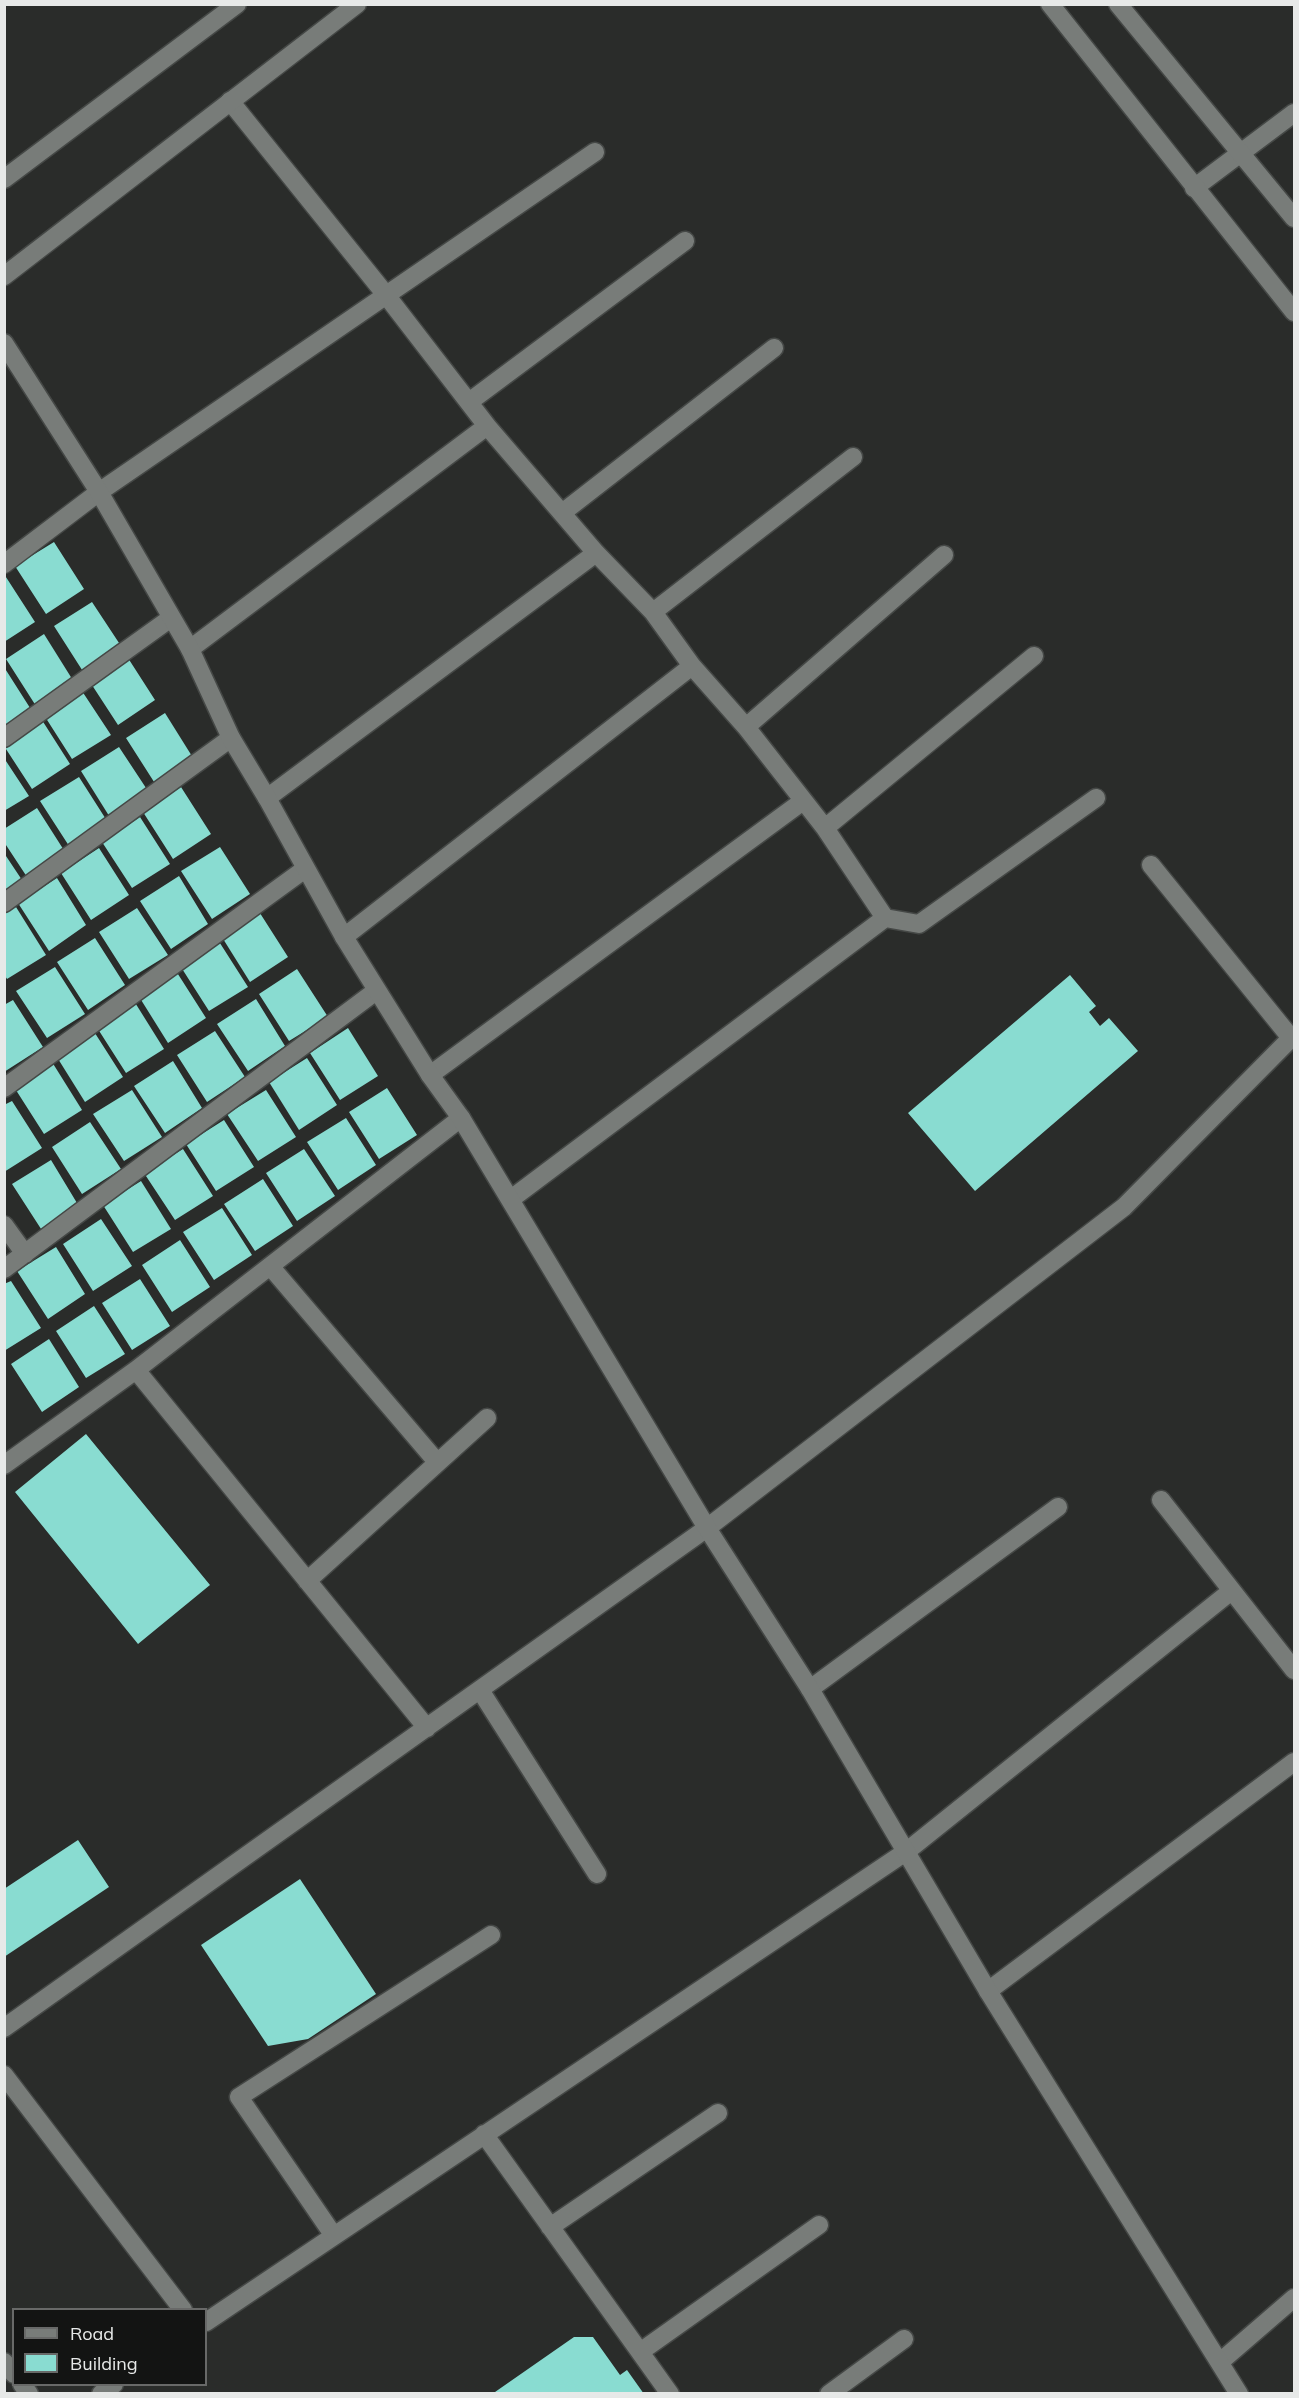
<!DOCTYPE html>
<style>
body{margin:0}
#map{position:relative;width:1299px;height:2398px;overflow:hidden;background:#2a2c2a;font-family:Mulish,sans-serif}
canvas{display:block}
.frame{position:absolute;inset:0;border:6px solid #e7e9e8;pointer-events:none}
.legend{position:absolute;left:12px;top:2308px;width:195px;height:78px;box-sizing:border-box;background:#131413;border:2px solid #686968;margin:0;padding:8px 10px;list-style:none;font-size:18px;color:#e7e9e8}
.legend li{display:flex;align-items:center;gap:12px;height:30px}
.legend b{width:30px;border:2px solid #686968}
</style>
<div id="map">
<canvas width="1299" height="2398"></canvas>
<div class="frame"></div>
<ul class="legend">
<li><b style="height:8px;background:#787c79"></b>Road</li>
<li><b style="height:16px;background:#89dcd1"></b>Building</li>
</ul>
</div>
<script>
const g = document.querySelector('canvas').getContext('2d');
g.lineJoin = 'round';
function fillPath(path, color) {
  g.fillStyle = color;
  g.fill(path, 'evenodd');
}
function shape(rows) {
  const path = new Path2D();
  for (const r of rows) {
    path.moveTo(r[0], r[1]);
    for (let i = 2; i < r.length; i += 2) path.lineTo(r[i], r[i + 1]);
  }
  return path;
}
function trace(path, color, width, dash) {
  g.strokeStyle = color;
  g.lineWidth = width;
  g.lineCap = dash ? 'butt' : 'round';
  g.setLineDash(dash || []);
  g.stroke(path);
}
const building = shape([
 [54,542,84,589,46,614,15,566],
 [4,574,35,622,4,642],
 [92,602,123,649,84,673,54,626],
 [44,634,74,682,36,706,6,659],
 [128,658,155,700,118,725,90,682],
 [4,667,32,711,4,730],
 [80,688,111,735,72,759,42,712],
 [165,713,195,761,156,785,126,738],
 [40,717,70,764,32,789,4,746],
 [119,747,150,794,111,819,81,771],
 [4,758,29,796,4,811],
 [79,777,109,824,71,849,40,801],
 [181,787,211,834,173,859,143,812],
 [37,808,67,855,29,880,4,842,4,829],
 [140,817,170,864,132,888,102,842],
 [220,847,250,894,212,919,181,871],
 [99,848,129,895,91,920,61,873],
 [4,853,26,886,4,899],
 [179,876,208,924,171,949,140,901],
 [57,878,86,925,49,951,18,903],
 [16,907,46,955,7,979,4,974,4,914],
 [137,908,168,955,129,979,99,932],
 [258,910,288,957,250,982,220,934],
 [95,938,125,985,88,1010,57,962],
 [218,940,248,987,209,1011,179,964],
 [55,967,85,1014,47,1038,16,991],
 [297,969,328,1017,289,1041,259,994],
 [176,971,206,1018,168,1043,138,995],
 [1070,975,1096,1006,1089,1012,1100,1026,1109,1018,1138,1051,975,1191,908,1113],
 [256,999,285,1046,248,1071,217,1024],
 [13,1000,43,1047,4,1072,4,1005],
 [134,1001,164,1049,126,1073,96,1026],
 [348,1028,378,1076,340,1100,310,1053],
 [93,1030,123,1077,85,1102,55,1054],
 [215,1031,245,1077,207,1102,177,1055],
 [307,1058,337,1105,299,1130,269,1082],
 [173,1061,202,1108,165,1133,134,1086],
 [52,1062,82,1110,44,1134,14,1087],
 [387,1088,417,1135,379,1159,349,1112],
 [132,1090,162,1137,124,1161,93,1114],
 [266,1090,296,1137,258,1161,227,1114],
 [12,1101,42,1148,4,1172,4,1105],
 [346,1118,376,1165,338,1190,307,1142],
 [224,1120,254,1167,216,1191,186,1144],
 [90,1122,121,1169,82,1194,52,1147],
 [183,1149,213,1196,175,1220,144,1173],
 [304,1149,335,1196,297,1221,266,1173],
 [51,1160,80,1208,43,1232,12,1184],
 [263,1179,293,1226,255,1251,224,1204],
 [141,1181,171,1229,133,1252,103,1205],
 [222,1208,252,1255,214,1280,183,1232],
 [101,1219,132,1266,93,1291,63,1244],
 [180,1240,210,1287,172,1312,142,1265],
 [56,1247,85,1294,48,1319,17,1271],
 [140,1279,170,1326,132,1350,102,1303],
 [11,1281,41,1328,4,1351,4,1284],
 [94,1306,125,1354,86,1378,56,1331],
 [49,1339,79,1387,42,1412,11,1364],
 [86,1434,210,1585,138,1644,15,1492],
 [78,1840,109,1887,4,1957,4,1889],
 [300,1879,376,1994,308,2039,268,2046,201,1945],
 [574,2337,593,2337,620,2375,627,2370,644,2394,496,2394,495,2392]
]);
const street = shape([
 [230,101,386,295,487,426,596,553,653,612,692,666,746,727,825,828,885,918,919,924,1096,798],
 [1194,188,1294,113],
 [469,402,685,241],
 [562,513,774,348],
 [4,564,99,492,595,152],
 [653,612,853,457],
 [190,649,487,426],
 [746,727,944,555],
 [4,738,171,618],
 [267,798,596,553],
 [825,828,1034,656],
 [1151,865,1291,1038],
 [4,903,231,738],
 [344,937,692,666],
 [430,1075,803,801],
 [4,1088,305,869],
 [511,1199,885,918],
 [4,1225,25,1254],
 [270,1266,437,1462],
 [4,1269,376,991],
 [136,1370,427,1728],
 [4,1465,136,1370,461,1118],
 [1161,1500,1294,1670],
 [307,1581,487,1418],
 [810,1689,1058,1507],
 [480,1690,597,1874],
 [988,1991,1294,1762],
 [4,2028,707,1528,1124,1207,1294,1035],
 [4,2075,183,2310],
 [484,2134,670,2394],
 [550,2227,718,2113],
 [334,2236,239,2097,491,1935],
 [206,2322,907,1851,1230,1592],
 [640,2352,819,2225],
 [4,2362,14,2374],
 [1220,2362,1294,2298],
 [22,2384,29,2394],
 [101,2394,114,2384],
 [829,2394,904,2339]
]);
const secondary = shape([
 [1050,4,1294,312],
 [1118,4,1294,218],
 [4,179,237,4],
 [4,276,357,4],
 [4,343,99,492,190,649,231,738,267,798,344,937,430,1075,461,1118,707,1528,810,1689,988,1991,1239,2394]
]);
fillPath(building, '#89dcd1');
trace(street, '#454846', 21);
trace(secondary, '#454846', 21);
trace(street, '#787c79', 18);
trace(secondary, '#787c79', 18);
</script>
